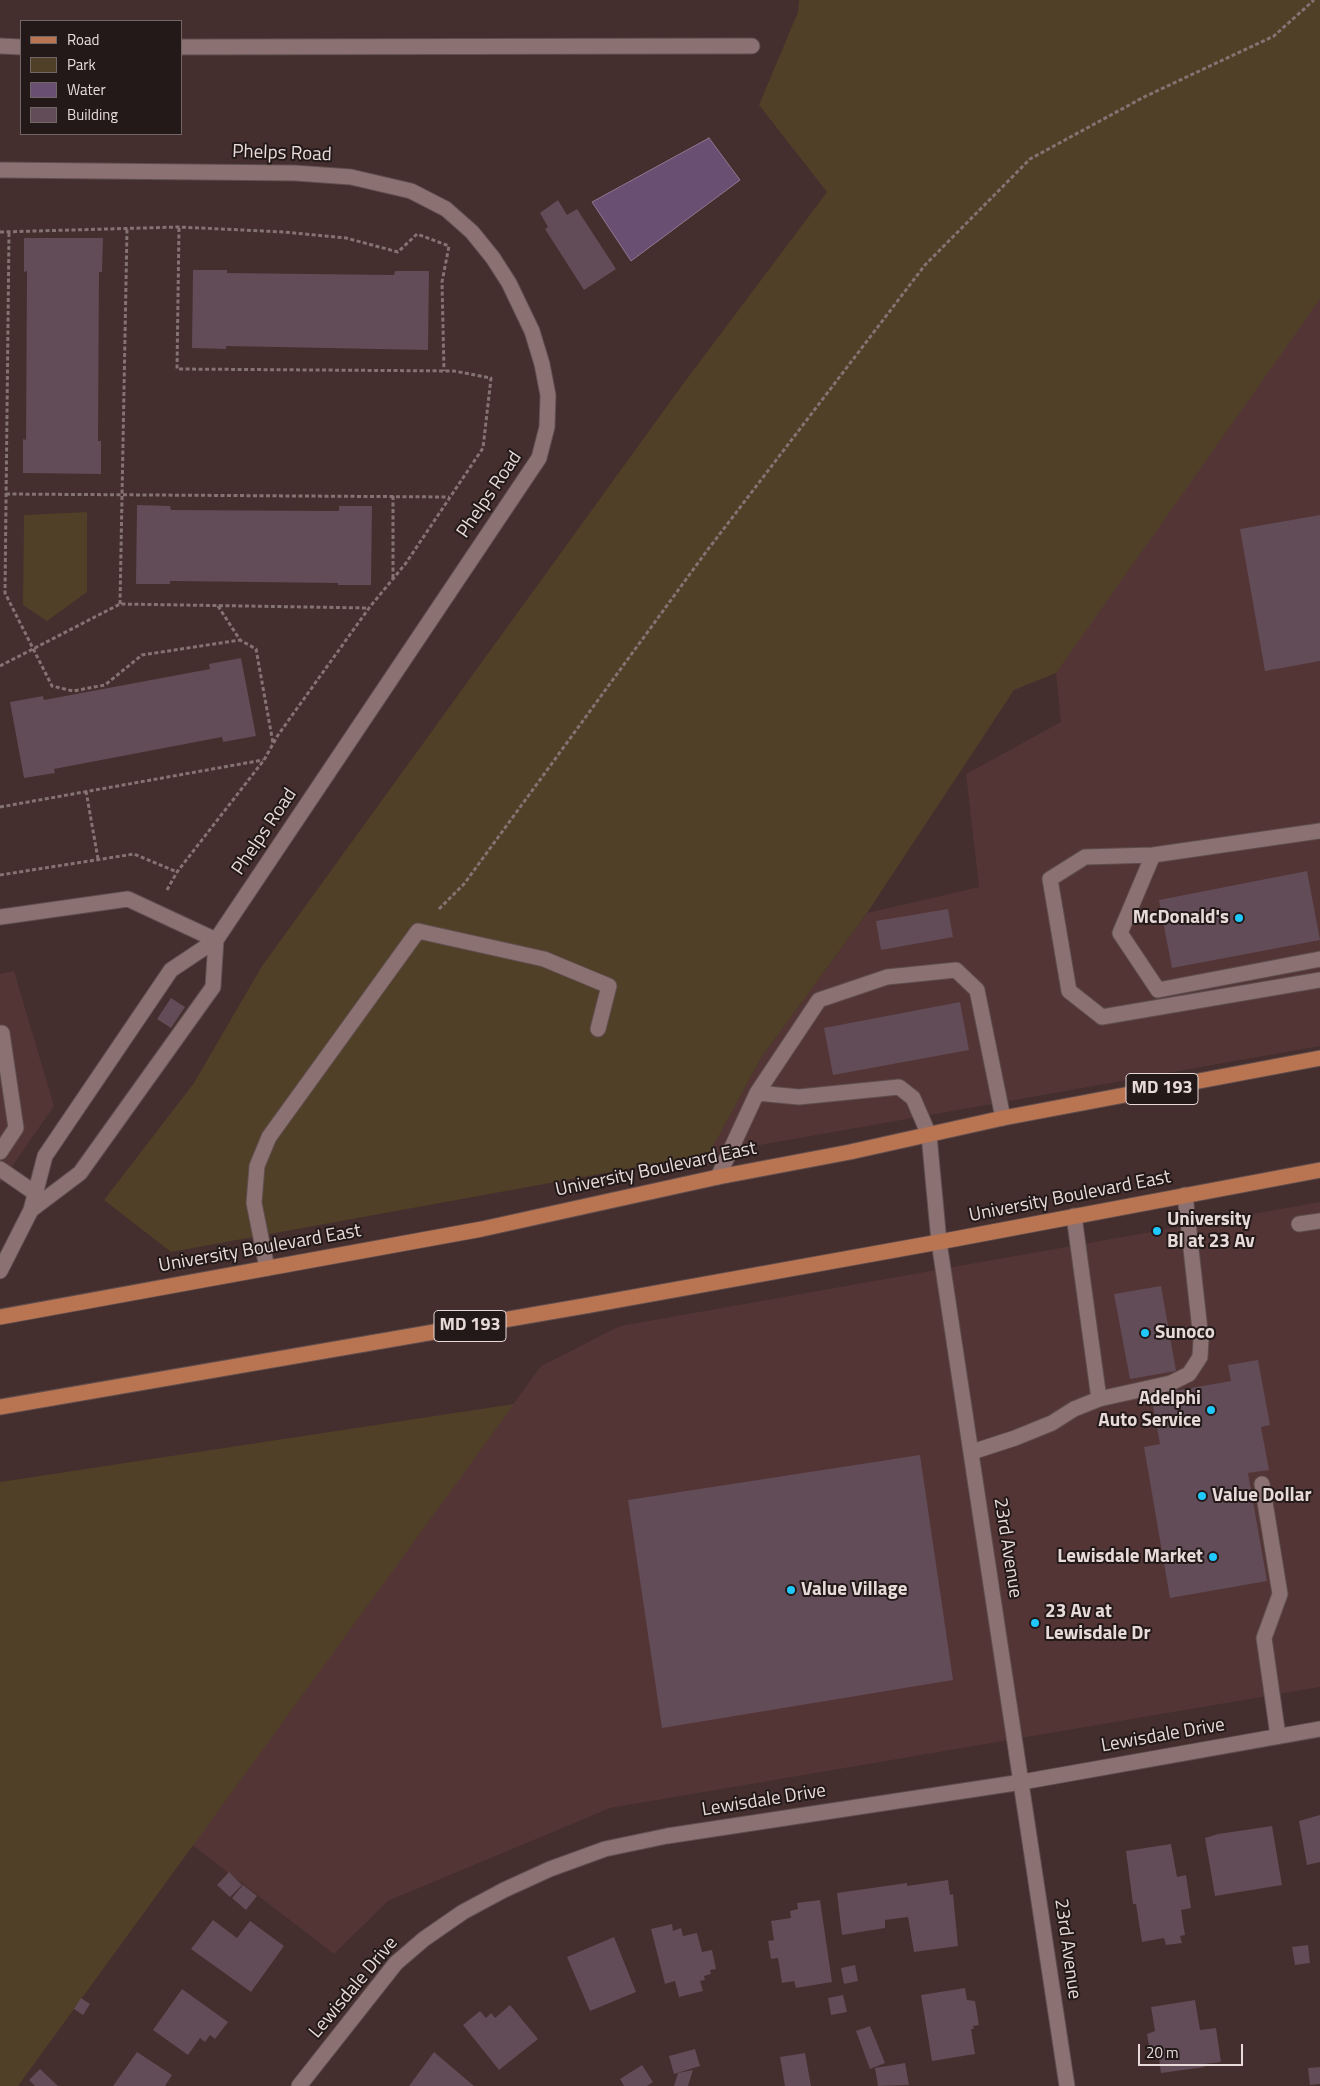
<!DOCTYPE html>
<style>
body{margin:0}
#map{position:relative;width:1320px;height:2086px;overflow:hidden;background:#442e2e;font-family:"Titillium Web",sans-serif}
canvas{display:block}
.legend{position:absolute;left:20px;top:20px;width:162px;height:115px;box-sizing:border-box;background:#231919;border:1px solid #726666;margin:0;padding:6px 9px;list-style:none;font-size:15px;color:#e9dada}
.legend li{display:flex;align-items:center;gap:10px;height:25px}
.legend b{width:25px;border:1px solid #726666}
.scale{position:absolute;left:1138px;top:2044px;width:105px;height:22px;box-sizing:border-box;border:2px solid #e9dada;border-top:0;padding-left:6px;font-size:15px;line-height:18px;white-space:nowrap;color:#e9dada;-webkit-text-stroke:4px #231919;paint-order:stroke}
</style>
<div id="map">
<canvas width="1320" height="2086"></canvas>
<ul class="legend">
<li><b style="height:6px;background:#b97452"></b>Road</li>
<li><b style="height:14px;background:#504027"></b>Park</li>
<li><b style="height:14px;background:#694f72"></b>Water</li>
<li><b style="height:14px;background:#624c57"></b>Building</li>
</ul>
<div class="scale">20 m</div>
</div>
<script>
const g = document.querySelector('canvas').getContext('2d');
g.lineJoin = 'round';
function fillPath(path, color) {
  g.fillStyle = color;
  g.fill(path, 'evenodd');
}
function shape(rows) {
  const path = new Path2D();
  for (const r of rows) {
    path.moveTo(r[0], r[1]);
    for (let i = 2; i < r.length; i += 2) path.lineTo(r[i], r[i + 1]);
  }
  return path;
}
function trace(path, color, width, dash) {
  g.strokeStyle = color;
  g.lineWidth = width;
  g.lineCap = dash ? 'butt' : 'round';
  g.setLineDash(dash || []);
  g.stroke(path);
}
function drawText(font, color, halo, rows, align = 'center') {
  g.font = font + ' "Titillium Web",sans-serif';
  g.lineWidth = 4;
  g.setLineDash([]);
  g.textBaseline = 'middle';
  g.strokeStyle = halo;
  g.fillStyle = color;
  for (const [text, x, y, turn = 0] of rows) {
    g.save();
    g.translate(x, y);
    g.rotate((+turn || 0) * Math.PI / 180);
    g.textAlign = isNaN(turn) ? turn : align;
    if (halo) g.strokeText(text, 0, 0);
    g.fillText(text, 0, 0);
    g.restore();
  }
}
const built = shape([
 [1320,296,1320,1046,709,1154,761,1058,867,913,979,887,966,774,1061,722,1056,673,1175,498],
 [14,971,54,1106,0,1184,0,974],
 [1320,1202,1320,1687,610,1808,388,1901,334,1954,191,1844,541,1366,620,1326]
]);
const green = shape([
 [799,0,1320,0,1320,299,1056,673,1014,690,867,913,761,1058,709,1154,171,1252,104,1200,194,1083,262,966,683,384,827,192,759,105,798,12],
 [87,512,87,592,47,621,23,605,24,515],
 [514,1404,18,2086,0,2086,0,1482]
]);
const water = shape([
 [709,138,740,180,631,261,592,202,709,138]
]);
const building = shape([
 [558,200,567,215,577,209,616,269,584,290,545,229,548,227,540,213],
 [24,238,103,238,102,272,99,272,98,441,101,441,101,474,23,473,23,439,26,440,27,271,24,272],
 [193,270,227,270,227,273,394,275,395,271,429,271,428,350,226,346,226,349,192,348],
 [137,505,170,506,171,510,339,511,339,506,372,506,371,585,338,585,338,583,170,581,170,584,136,584],
 [1320,515,1320,661,1265,671,1240,529],
 [241,658,256,736,223,742,222,737,54,769,55,773,24,778,10,702,43,696,44,700,210,669,209,664],
 [1307,871,1320,940,1172,968,1159,900],
 [948,909,953,937,881,950,876,921],
 [171,998,185,1007,171,1028,157,1019],
 [960,1002,969,1050,833,1075,824,1028],
 [1161,1286,1176,1371,1130,1379,1114,1294],
 [1258,1360,1270,1425,1261,1427,1269,1470,1248,1473,1267,1581,1170,1598,1144,1447,1160,1444,1151,1395,1231,1381,1228,1365],
 [920,1455,953,1680,662,1728,628,1500],
 [1320,1815,1320,1862,1307,1865,1299,1821],
 [1272,1826,1282,1885,1215,1896,1205,1838,1218,1834],
 [1171,1844,1177,1877,1186,1875,1191,1908,1181,1910,1185,1935,1180,1936,1182,1943,1166,1945,1164,1938,1142,1942,1136,1904,1133,1904,1126,1851],
 [229,1872,242,1885,230,1897,217,1885],
 [948,1880,950,1895,953,1894,958,1946,914,1952,908,1917,885,1920,885,1928,842,1935,837,1893,907,1883,907,1886],
 [243,1885,257,1896,246,1910,232,1898],
 [820,1900,832,1982,796,1988,794,1981,782,1983,778,1958,771,1959,768,1941,774,1940,771,1921,791,1918,790,1911,798,1909,797,1903],
 [213,1920,237,1938,250,1921,284,1946,251,1992,191,1949],
 [672,1924,673,1931,681,1928,683,1936,697,1933,702,1952,712,1950,716,1969,710,1970,711,1974,704,1976,705,1980,700,1981,703,1991,679,1997,675,1981,665,1984,651,1929],
 [614,1937,636,1992,590,2011,567,1957],
 [1308,1945,1310,1963,1295,1965,1292,1947],
 [855,1965,858,1981,844,1984,841,1968],
 [965,1988,967,2000,975,2001,979,2025,973,2026,974,2029,971,2029,975,2054,932,2061,921,1995],
 [182,1989,228,2022,215,2039,210,2035,205,2042,200,2038,188,2055,153,2030],
 [843,1995,847,2012,831,2015,828,1998],
 [81,1998,90,2004,83,2015,74,2009],
 [1195,2000,1200,2030,1216,2028,1221,2062,1204,2064,1205,2067,1161,2073,1159,2059,1151,2059,1147,2034,1155,2031,1151,2007],
 [510,2005,538,2039,499,2070,463,2025,480,2011,486,2018,491,2013,495,2018],
 [870,2026,885,2063,870,2069,856,2031],
 [695,2049,700,2066,674,2074,669,2056],
 [137,2052,172,2075,165,2086,113,2086],
 [434,2052,474,2086,409,2086],
 [805,2053,811,2086,785,2086,780,2057],
 [905,2063,909,2085,878,2086,875,2068],
 [642,2065,653,2082,647,2086,624,2086,620,2079],
 [1320,2067,1320,2084,1310,2085,1308,2068],
 [40,2069,58,2086,35,2086,29,2080],
 [693,2070,688,2086,674,2086,678,2073]
]);
const path = shape([
 [0,232,179,227,284,232,346,238,398,252,417,234,449,246,442,282,444,371],
 [9,233,5,593,52,686,73,691,105,685,142,655,240,640],
 [6,494,449,497],
 [393,496,393,578],
 [120,604,127,229],
 [218,606,240,640,256,649,273,743],
 [0,666,120,604,369,608],
 [86,791,98,859],
 [0,807,263,760],
 [0,875,134,854,177,872],
 [167,890,177,872,264,760,278,735,369,608,406,563,483,448,491,378,454,371,177,369,179,227],
 [439,909,464,884,706,552,925,265,1030,159,1144,97,1274,36,1314,0]
]);
const lane = shape([
 [0,46,21,47],
 [181,47,752,46],
 [1320,831,1153,855,1085,857,1050,879,1069,991,1102,1017,1320,980],
 [1153,855,1120,933,1158,990,1320,959],
 [757,1093,799,1097,899,1087,913,1098,929,1135],
 [0,1152,16,1128,2,1033],
 [0,1169,35,1193],
 [718,1177,757,1093,819,1000,887,977,956,970,977,990,1003,1118],
 [1074,1216,1099,1399],
 [1299,1224,1320,1221],
 [267,1268,254,1203,257,1166,269,1137,418,931,544,959,609,986,598,1029],
 [972,1452,1015,1438,1052,1423,1074,1409,1099,1399,1171,1383,1189,1374,1200,1357,1201,1339,1185,1195],
 [1262,1484,1280,1594,1264,1638,1278,1736]
]);
const street = shape([
 [0,170,295,173,351,177,411,191,446,209,472,232,493,258,509,283,532,331,542,364,548,395,547,427,539,458,216,940,171,970,45,1156,31,1210,0,1271],
 [0,917,128,899,216,940],
 [31,1210,80,1173,213,987,216,940],
 [299,2086,396,1963,424,1939,463,1912,504,1890,550,1869,605,1849,667,1836,1022,1782,1320,1729]
]);
const secondary = shape([
 [929,1135,939,1242,1067,2086]
]);
const primary = shape([
 [0,1317,482,1229,718,1177,850,1152,1003,1118,1320,1058],
 [0,1407,590,1305,939,1242,1320,1170]
]);
const markers = [
 [1239,918,5,"#1fc9fd"],
 [1157,1231,5,"#1fc9fd"],
 [1145,1333,5,"#1fc9fd"],
 [1211,1410,5,"#1fc9fd"],
 [1202,1496,5,"#1fc9fd"],
 [1213,1557,5,"#1fc9fd"],
 [791,1590,5,"#1fc9fd"],
 [1035,1623,5,"#1fc9fd"]
];
const shields = [
 [1162,1089,72],
 [470,1326,72]
];
const shieldNames = [
 ["MD 193",1162,1089],
 ["MD 193",470,1326]
];
const streetNames = [
 ["Phelps Road",282,154,2],
 ["Phelps Road",490,495,-56],
 ["Phelps Road",265,832,-56],
 ["University Boulevard East",656,1170,-12],
 ["University Boulevard East",1070,1197,-11],
 ["University Boulevard East",260,1249,-10],
 ["23rd Avenue",1007,1548,81],
 ["Lewisdale Drive",1163,1736,-10],
 ["Lewisdale Drive",764,1801,-9],
 ["23rd Avenue",1067,1949,82],
 ["Lewisdale Drive",354,1988,-50]
];
const poiNames = [
 ["McDonald's",1229,918,"right"],
 ["University",1167,1220],
 ["Bl at 23 Av",1167,1242],
 ["Sunoco",1155,1333],
 ["Adelphi",1201,1399,"right"],
 ["Auto Service",1201,1421,"right"],
 ["Value Dollar",1212,1496],
 ["Lewisdale Market",1203,1557,"right"],
 ["Value Village",801,1590],
 ["23 Av at",1045,1612],
 ["Lewisdale Dr",1045,1634]
];
fillPath(built, '#533536');
fillPath(green, '#504027');
fillPath(water, '#694f72');
trace(water, '#8f7991', 1);
fillPath(building, '#624c57');
trace(lane, '#5f4d4d', 17);
trace(street, '#5f4d4d', 17);
trace(secondary, '#5f4d4d', 17);
trace(primary, '#5f4d4d', 17);
trace(path, '#857272', 3, [4, 2.5]);
trace(lane, '#8b7171', 15);
trace(street, '#8b7171', 15);
trace(secondary, '#8b7171', 15);
trace(primary, '#b97452', 15);
for (const [x, y, r, color] of markers) {
  const dot = new Path2D();
  dot.arc(x, y, r, 0, 2 * Math.PI);
  g.fillStyle = color;
  g.fill(dot);
  trace(dot, '#231919', 2);
}
for (const [x, y, w] of shields) {
  const box = new Path2D();
  box.roundRect(x - w / 2, y - 15.5, w, 31, 4);
  g.fillStyle = '#231919';
  g.fill(box);
  trace(box, '#e9dada', 1);
}
drawText('bold 18px', '#e9dada', null, shieldNames);
drawText('19px', '#e9dada', '#231919', streetNames);
drawText('bold 19px', '#e9dada', '#231919', poiNames, 'left');
</script>
